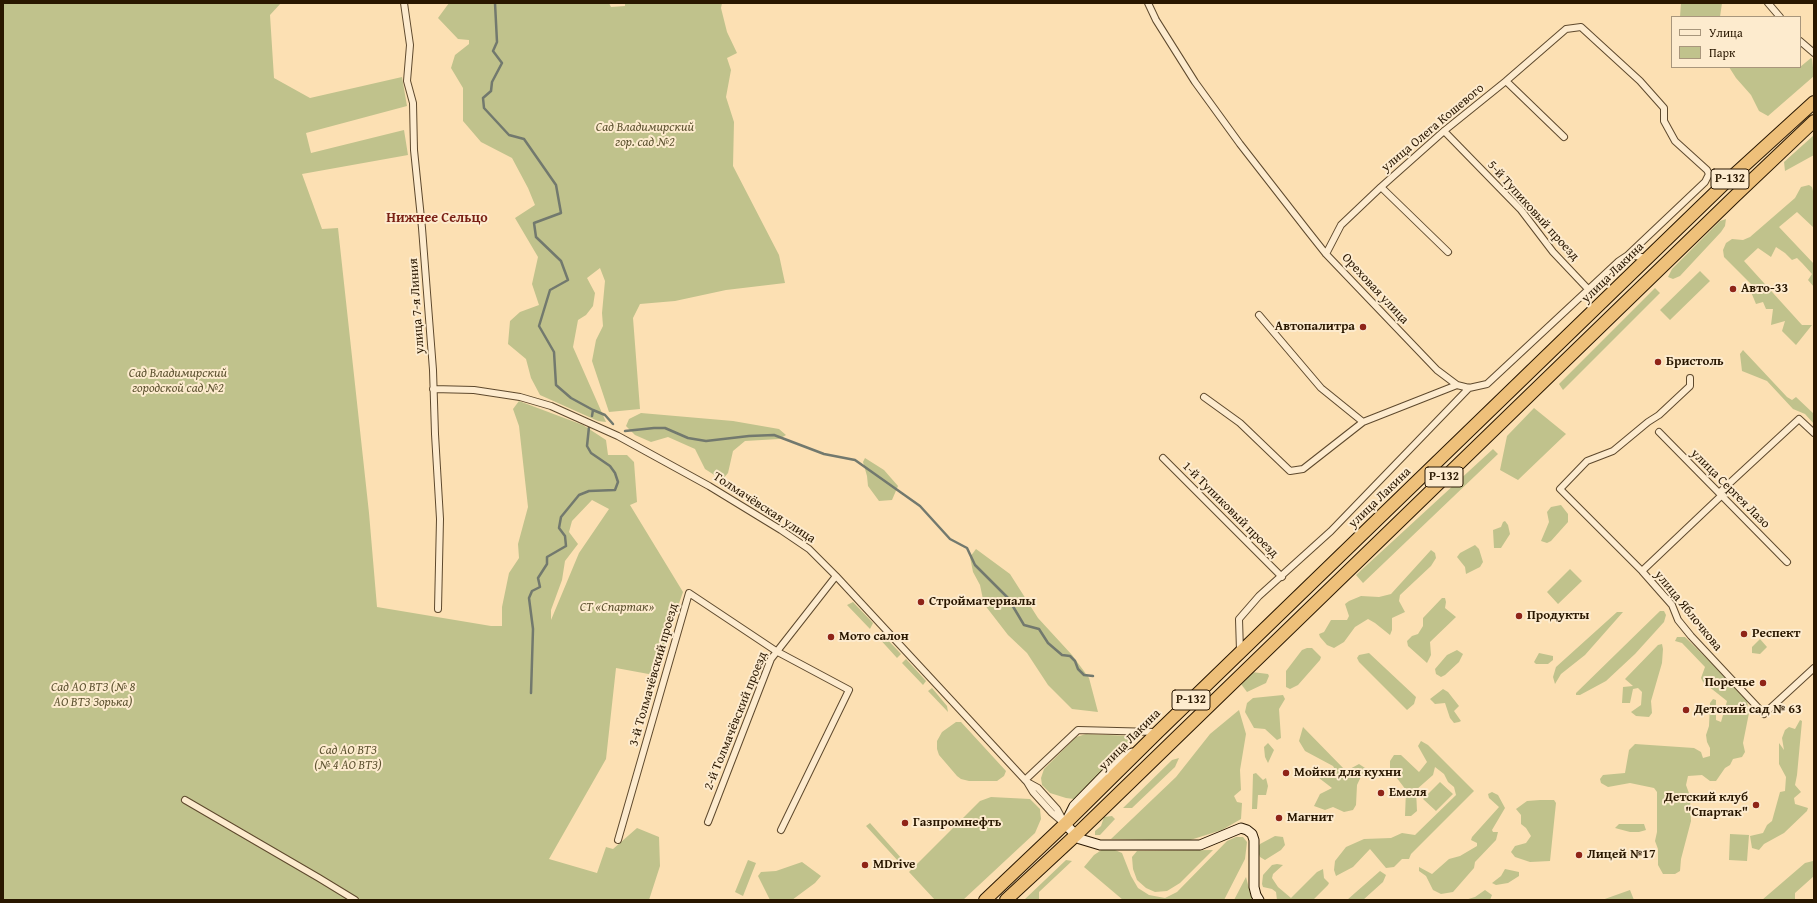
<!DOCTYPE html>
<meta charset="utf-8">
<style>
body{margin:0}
#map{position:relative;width:1817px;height:903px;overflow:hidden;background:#fce0b3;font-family:"Gentium Book Plus",serif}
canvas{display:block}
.frame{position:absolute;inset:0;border:4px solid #291700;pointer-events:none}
.legend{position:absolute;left:1671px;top:16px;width:130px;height:52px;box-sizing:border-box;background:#fdebce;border:1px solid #a8967c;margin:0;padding:5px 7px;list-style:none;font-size:12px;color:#291700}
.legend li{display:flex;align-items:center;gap:8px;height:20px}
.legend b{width:20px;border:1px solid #a8967c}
</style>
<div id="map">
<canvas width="1817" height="903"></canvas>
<div class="frame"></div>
<ul class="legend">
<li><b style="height:5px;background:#fdebce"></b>Улица</li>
<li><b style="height:11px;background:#c0c28c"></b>Парк</li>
</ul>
</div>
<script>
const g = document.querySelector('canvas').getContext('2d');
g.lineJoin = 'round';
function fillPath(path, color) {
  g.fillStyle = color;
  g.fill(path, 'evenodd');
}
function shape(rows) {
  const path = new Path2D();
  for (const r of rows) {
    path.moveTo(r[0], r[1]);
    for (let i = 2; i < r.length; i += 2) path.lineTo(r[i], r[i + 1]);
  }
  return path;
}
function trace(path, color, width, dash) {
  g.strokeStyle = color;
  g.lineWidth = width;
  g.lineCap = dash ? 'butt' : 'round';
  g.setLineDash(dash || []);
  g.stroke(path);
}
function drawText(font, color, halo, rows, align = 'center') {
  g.font = font + ' "Gentium Book Plus",serif';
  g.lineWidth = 4;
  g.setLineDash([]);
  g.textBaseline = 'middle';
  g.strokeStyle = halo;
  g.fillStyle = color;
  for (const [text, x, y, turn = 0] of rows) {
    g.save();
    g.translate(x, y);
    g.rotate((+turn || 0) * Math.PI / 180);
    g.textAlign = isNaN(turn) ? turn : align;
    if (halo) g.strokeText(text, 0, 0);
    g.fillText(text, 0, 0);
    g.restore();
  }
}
const green = shape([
 [3,3,281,3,270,15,274,78,310,98,402,77,407,106,306,133,311,153,404,130,408,155,302,174,322,229,338,228,369,513,377,607,491,626,502,626,502,607,509,573,519,558,518,544,528,507,519,426,513,409,519,401,583,425,606,440,608,455,627,455,634,462,637,502,630,505,683,592,654,675,616,668,606,759,549,859,597,873,606,847,613,849,637,828,659,837,660,866,649,900,3,900],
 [592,500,609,509,579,553,551,620,551,610,562,580,565,561,578,544,569,532,572,521],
 [449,3,609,3,611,7,625,6,625,3,722,3,721,8,727,32,737,53,727,58,731,70,726,97,734,122,733,166,779,255,785,283,726,290,675,301,640,304,633,318,640,409,609,412,592,361,596,340,603,326,602,313,605,281,600,268,587,278,595,293,593,306,586,315,578,320,573,347,606,422,598,421,540,395,531,378,526,359,508,344,510,321,520,312,539,305,532,284,538,257,515,218,535,205,528,188,512,158,481,142,463,121,463,88,451,68,455,55,469,44,469,40,458,39,438,18],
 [1681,3,1722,3,1720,17,1680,17],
 [1811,58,1812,59,1814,76,1768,116,1759,111,1751,95,1736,78,1729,67,1800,67],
 [1814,135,1814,155,1785,171,1784,162],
 [1809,185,1812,187,1814,195,1814,228,1797,212,1779,227,1814,264,1814,287,1808,280,1812,274,1802,263,1797,258,1792,260,1785,253,1776,247,1771,257,1758,248,1744,261,1802,325,1812,325,1796,345,1782,331,1785,321,1771,325,1773,309,1766,309,1763,302,1756,304,1751,292,1754,287,1724,257,1723,250,1726,243,1732,239,1743,240,1750,237,1795,198,1801,187],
 [1726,219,1725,226,1721,232,1680,276,1673,279,1668,277,1672,269,1720,221],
 [1700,271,1710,281,1670,320,1660,310],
 [1655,288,1660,293,1563,390,1559,384],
 [1743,350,1787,397,1792,400,1796,397,1814,414,1814,424,1805,414,1793,409,1767,381,1742,371,1740,354],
 [1534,408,1566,434,1518,480,1500,470,1507,436],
 [641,413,733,421,779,429,786,435,779,439,745,441,733,451,728,473,722,480,705,469,695,449,668,437,651,442,635,435,626,426,629,419],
 [1493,449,1498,454,1363,583,1356,575],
 [865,458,884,470,898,486,892,500,879,501,868,486,867,476,863,462],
 [1561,505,1568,514,1568,522,1551,541,1547,543,1541,541,1549,522,1547,512,1551,507],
 [1505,521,1508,525,1510,534,1501,548,1494,548,1493,530,1501,527,1503,522],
 [1475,545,1479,549,1483,562,1480,567,1466,574,1465,567,1457,557,1460,553],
 [976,549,1010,574,1038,618,1072,655,1089,678,1098,712,1072,709,1048,685,1027,653,1008,635,984,604,980,585,973,572,970,557],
 [1431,550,1435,553,1436,558,1431,566,1400,595,1399,601,1405,612,1392,618,1392,630,1390,635,1375,623,1368,619,1355,627,1344,642,1334,648,1327,645,1320,637,1319,634,1324,632,1331,620,1347,620,1349,616,1345,604,1349,601,1361,596,1379,597,1391,594],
 [1570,569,1582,581,1558,604,1547,592],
 [1442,598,1445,598,1446,602,1445,608,1456,617,1430,642,1431,655,1427,663,1408,646,1407,641,1412,636,1418,634,1423,626,1423,618],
 [853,602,873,623,870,629,847,605],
 [1660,611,1664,611,1666,615,1664,622,1635,654,1606,681,1580,695,1576,695,1576,693],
 [1617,612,1623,612,1585,655,1561,674,1555,684,1553,677,1556,667],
 [878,635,884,636,901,654,897,658,877,636],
 [1677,637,1685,637,1738,689,1747,701,1749,713,1743,743,1745,752,1742,757,1733,759,1730,765,1725,768,1716,781,1710,781,1702,775,1688,776,1686,785,1690,796,1691,821,1681,859,1680,871,1675,874,1663,874,1658,865,1658,849,1655,841,1657,832,1657,792,1654,788,1630,783,1608,787,1601,783,1600,779,1603,775,1625,773,1629,750,1635,744,1694,748,1701,752,1703,758,1710,756,1710,748,1707,742,1706,735,1709,726,1710,703,1713,699,1716,700,1716,720,1721,722,1727,701,1703,682,1701,678,1705,667,1682,643,1675,641],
 [1760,639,1767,647,1760,654,1752,653,1752,647],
 [1662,644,1663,649,1662,663,1651,701,1652,713,1649,717,1636,716,1631,712,1641,705,1642,692,1638,688,1633,689,1630,703,1622,703,1623,687,1633,686,1625,679,1658,645],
 [1307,648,1312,648,1321,657,1320,660,1298,685,1290,689,1286,687,1286,671,1302,650],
 [1457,650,1463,654,1459,662,1445,675,1441,677,1436,674,1435,669,1447,655],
 [1369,653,1416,697,1414,704,1407,710,1359,662,1357,658,1359,655],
 [1539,653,1553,656,1553,660,1548,664,1536,664,1534,662],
 [906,659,926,681,923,685,902,663],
 [1252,672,1268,674,1269,676,1266,683,1247,692,1241,684],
 [932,688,947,706,948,712,928,691],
 [1443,689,1448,692,1459,706,1454,711,1461,721,1459,722,1454,723,1450,718,1445,703,1435,704,1430,699],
 [1283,695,1285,699,1279,709,1281,738,1277,740,1265,729,1254,728,1245,712,1247,703,1253,698],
 [1239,710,1246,734,1240,770,1241,790,1234,796,1237,802,1242,803,1241,819,1222,830,1187,841,1111,839,1176,777,1210,734],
 [1800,720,1802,721,1797,775,1795,785,1801,792,1794,798,1795,804,1808,808,1807,811,1784,833,1764,844,1759,850,1752,848,1750,836,1763,833,1767,825,1772,821,1780,792,1785,791,1786,777,1779,764,1779,743,1784,750,1782,738,1785,730,1789,727,1795,729],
 [956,722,961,722,1006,771,1004,776,997,781,969,781,961,779,957,776,939,755,937,749,937,741,942,732],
 [1303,727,1346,771,1359,764,1365,768,1357,785,1356,805,1353,810,1344,812,1333,807,1325,810,1314,806,1320,794,1332,788,1319,778,1322,771,1334,774,1337,773,1333,766,1305,751,1299,741],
 [1086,734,1131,736,1134,739,1130,745,1074,799,1066,798,1050,793,1042,785,1041,778,1044,769,1076,737],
 [1421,741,1428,745,1474,791,1411,854,1409,859,1402,859,1394,867,1386,868,1370,849,1353,867,1336,876,1334,870,1335,861,1346,847,1364,839,1391,838,1402,833,1415,835,1456,795,1454,787,1448,782,1444,774,1435,767,1433,775,1416,790,1417,811,1411,816,1405,816,1406,790,1390,769,1390,761,1394,755,1401,755,1419,772,1427,762,1418,746],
 [1268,743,1274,750,1268,763,1265,757,1264,747],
 [1179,758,1175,767,1132,808,1123,808,1172,760],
 [1256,773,1263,780,1266,778,1268,786,1266,795,1258,795,1257,809,1252,809,1253,774],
 [1440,782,1453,794,1436,811,1423,799],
 [1492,792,1498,795,1505,808,1492,830,1493,832,1498,832,1496,840,1475,862,1474,868,1453,892,1441,894,1433,890,1426,876,1419,871,1419,867,1432,874,1449,859,1460,856,1477,846,1477,843,1471,840,1472,837,1499,807,1489,798,1488,794],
 [991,797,1030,799,1040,809,1041,819,1035,833,963,900,935,900,909,872,980,801],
 [1540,800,1554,800,1556,803,1550,861,1530,862,1515,857,1511,852,1515,846,1526,843,1531,836,1526,828,1521,824,1521,815,1516,809,1527,801],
 [1112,816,1115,819,1100,835,1095,835,1095,831,1101,826,1104,817],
 [870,823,902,859,899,862,866,826],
 [1619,824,1644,824,1646,830,1639,832,1630,832,1615,828],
 [1730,834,1749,835,1747,861,1729,860],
 [1275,836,1283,837,1285,845,1281,850,1265,860,1260,857,1257,849,1260,844],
 [1236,837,1243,837,1247,842,1245,859,1224,900,1123,900,1084,867,1094,855,1103,849,1115,850,1122,853,1131,876,1138,888,1149,895,1165,898,1177,892,1227,841],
 [1213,850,1180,883,1167,891,1155,892,1146,888,1137,880,1133,869,1132,857,1137,851],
 [748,860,756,863,743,896,735,892],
 [1066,860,1072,861,1039,892,1039,900,1024,900],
 [1813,861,1814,876,1795,893,1795,900,1762,900,1805,863],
 [802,862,821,876,815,883,792,900,770,900,758,876,761,872,776,871],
 [1277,864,1283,865,1273,874,1272,878,1278,887,1291,898,1317,872,1323,869,1324,878,1329,883,1328,885,1313,900,1277,900,1276,892,1272,889,1263,887,1262,884,1263,875,1272,865],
 [1505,869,1519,872,1519,876,1508,883,1496,885,1492,883,1501,876],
 [1380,871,1386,875,1383,882,1363,900,1347,900],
 [1246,877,1252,900,1234,900],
 [1485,890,1492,895,1490,900,1465,900,1475,897],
 [1630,890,1634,900,1602,900]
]);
const stream = shape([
 [495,3,497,42,493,51,502,63,492,82,491,91,483,98,484,108,509,135,524,139,556,185,561,213,534,223,536,237,561,261,568,280,550,290,539,326,554,352,556,385,571,398,593,410,592,416],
 [593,410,605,415,613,424],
 [625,431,654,428,665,428,688,438,706,441,749,436,774,435,824,454,855,460,920,506,950,539,967,548,975,565,1008,598,1024,625,1039,629,1048,643,1062,655,1070,656,1075,661,1078,669,1084,675,1093,676],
 [531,693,533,629,529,598,532,591,540,587,538,578,547,564,547,557,566,546,565,536,559,528,561,517,579,495,589,491,615,490,618,482,615,473,610,466,591,453,587,446,589,427]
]);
const street = shape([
 [404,3,410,45,407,81,413,103,414,150,422,228,433,370,435,434,440,519,438,609],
 [1148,3,1156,20,1195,82,1240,144,1307,230,1326,254,1437,370,1457,385,1469,388,1487,384,1619,261,1628,255,1648,258],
 [1768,3,1780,17],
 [1800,41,1814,53],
 [1506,81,1564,137],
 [1444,131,1521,210,1553,252,1588,289],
 [1381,187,1448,252],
 [1326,254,1341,225,1381,187,1444,131,1506,81,1566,29,1581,27,1640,81,1664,108,1664,121,1675,141,1707,170,1709,174,1705,182,1628,255],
 [1259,315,1321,388,1363,422,1457,385],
 [1690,378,1690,386,1659,415,1648,422,1613,451,1587,461,1560,489,1642,571,1672,605,1678,620,1691,636,1764,714,1814,668],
 [433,389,474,390,520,397,551,406,618,436,709,486,781,530,809,549,836,576,1027,782,1033,792,1052,813,1065,824],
 [1204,397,1240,423,1290,471,1303,469,1363,422],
 [1659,432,1787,562],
 [1163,458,1282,577],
 [1719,493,1799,419,1814,433],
 [1642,571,1721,496],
 [1240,651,1239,619,1259,596,1331,531,1469,388],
 [1025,780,1078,730,1156,732],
 [1027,782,1038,788,1057,809,1064,822],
 [185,800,319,878,355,900],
 [708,822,771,659,836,576],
 [618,840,689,593,776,651,849,690,781,830]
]);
const secondary = shape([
 [1132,753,1118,761,1074,806,1065,824,1080,839,1100,845,1200,845,1241,828,1247,830,1252,834,1254,840,1254,887,1256,895,1259,900]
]);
const highway = shape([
 [985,900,1065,824,1158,732,1724,184,1814,102],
 [1006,900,1076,835,1734,197,1814,121]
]);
const markers = [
 [1733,289,4,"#8f2418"],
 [1363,327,4,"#8f2418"],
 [1658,362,4,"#8f2418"],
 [921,602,4,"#8f2418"],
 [1519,616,4,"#8f2418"],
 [1744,634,4,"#8f2418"],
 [831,637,4,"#8f2418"],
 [1763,683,4,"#8f2418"],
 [1686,710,4,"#8f2418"],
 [1286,773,4,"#8f2418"],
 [1381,793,4,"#8f2418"],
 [1756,805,4,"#8f2418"],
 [1279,818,4,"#8f2418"],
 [905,823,4,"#8f2418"],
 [1579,855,4,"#8f2418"],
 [865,865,4,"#8f2418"]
];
const shields = [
 [1730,179,38],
 [1444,477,38],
 [1191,700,38]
];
const shieldNames = [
 ["Р-132",1730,179],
 ["Р-132",1444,477],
 ["Р-132",1191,700]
];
const parkNames = [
 ["Сад Владимирский",645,128],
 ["гор. сад №2",645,143],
 ["Сад Владимирский",178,374],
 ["городской сад №2",178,389],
 ["СТ «Спартак»",617,608],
 ["Сад АО ВТЗ (№ 8",93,688],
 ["АО ВТЗ Зорька)",93,703],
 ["Сад АО ВТЗ",348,751],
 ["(№ 4 АО ВТЗ)",348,766]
];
const streetNames = [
 ["улица Олега Кошевого",1433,128,-40],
 ["5-й Тупиковый проезд",1533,211,48],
 ["улица Лакина",1613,273,-44],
 ["Ореховая улица",1375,289,47],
 ["улица 7-я Линия",417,306,-94],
 ["улица Сергея Лазо",1730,489,45],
 ["улица Лакина",1380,498,-44],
 ["Толмачёвская улица",764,508,33],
 ["1-й Тупиковый проезд",1230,510,45],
 ["улица Яблочкова",1688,611,51],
 ["3-й Толмачёвский проезд",654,675,-74],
 ["2-й Толмачёвский проезд",736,721,-68],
 ["улица Лакина",1130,740,-45]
];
const poiNames = [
 ["Авто-33",1741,289],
 ["Автопалитра",1355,327,"right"],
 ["Бристоль",1666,362],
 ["Стройматериалы",929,602],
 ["Продукты",1527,616],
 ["Респект",1752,634],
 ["Мото салон",839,637],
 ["Поречье",1755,683,"right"],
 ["Детский сад № 63",1694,710],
 ["Мойки для кухни",1294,773],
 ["Емеля",1389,793],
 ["Детский клуб",1748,798,"right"],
 ["\"Спартак\"",1748,813,"right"],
 ["Магнит",1287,818],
 ["Газпромнефть",913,823],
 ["Лицей №17",1587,855],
 ["MDrive",873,865]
];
const neighbourhoodNames = [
 ["Нижнее Сельцо",437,218]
];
fillPath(green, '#c0c28c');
trace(stream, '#72796e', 2.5);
trace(street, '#5e492d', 8);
trace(secondary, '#291700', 11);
trace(highway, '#291700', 14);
trace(street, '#fdebce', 6);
trace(secondary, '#fdebce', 9);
trace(highway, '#eec07a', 12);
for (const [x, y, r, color] of markers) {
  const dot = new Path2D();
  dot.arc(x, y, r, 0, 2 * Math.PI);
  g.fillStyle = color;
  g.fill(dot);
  trace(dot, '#fdebce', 1.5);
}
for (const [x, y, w] of shields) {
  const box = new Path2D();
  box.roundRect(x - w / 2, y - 10, w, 20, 3);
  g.fillStyle = '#fdebce';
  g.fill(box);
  trace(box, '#291700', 1);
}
drawText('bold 12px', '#291700', null, shieldNames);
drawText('italic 13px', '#5e5331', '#fdebce', parkNames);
drawText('13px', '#291700', '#fdebce', streetNames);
drawText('bold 13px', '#291700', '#fdebce', poiNames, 'left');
drawText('bold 14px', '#7a1f14', '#fdebce', neighbourhoodNames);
</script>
